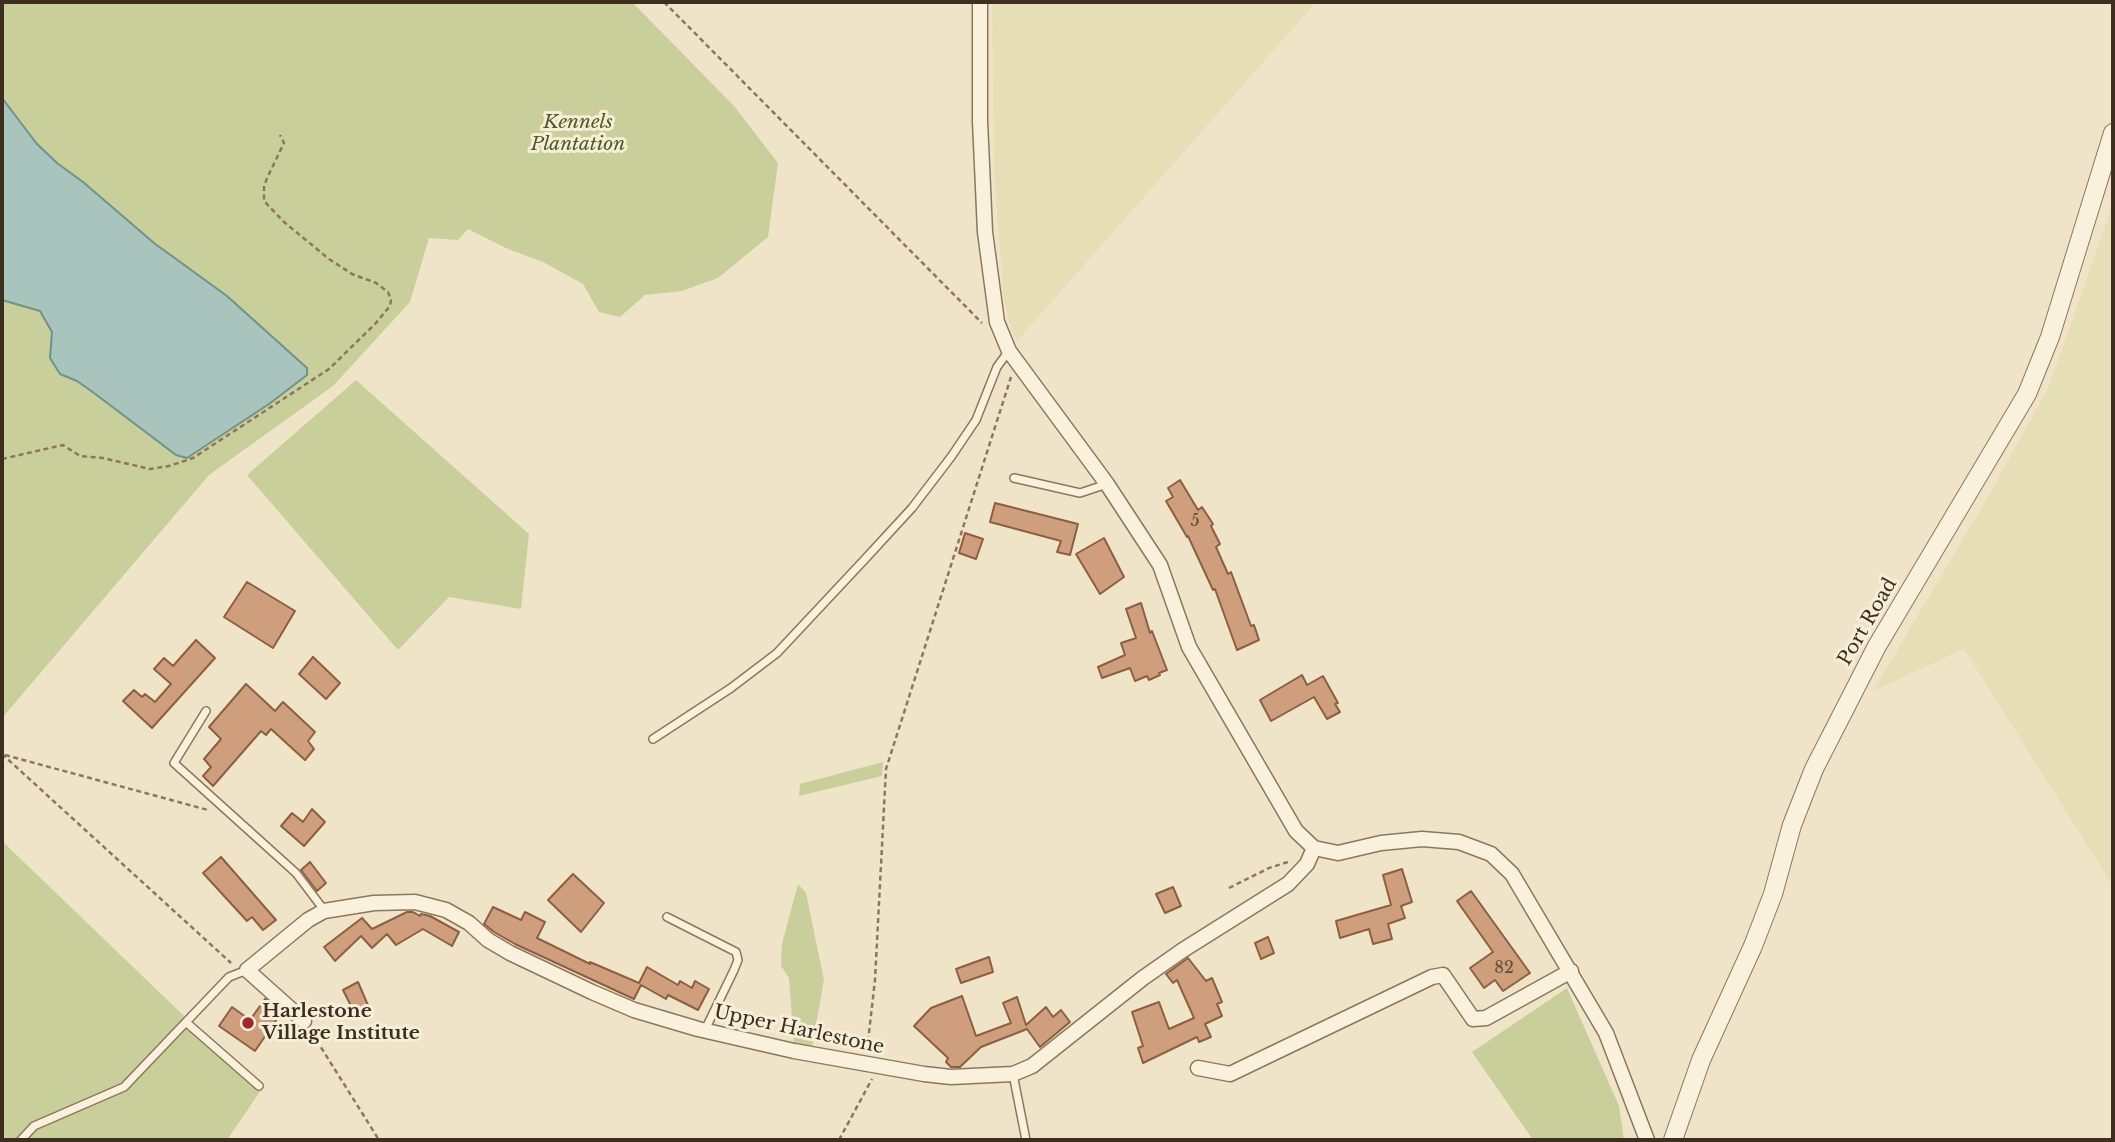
<!DOCTYPE html>
<style>
body{margin:0}
#map{position:relative;width:2115px;height:1142px;overflow:hidden;background:#f0e4c8;font-family:"Libre Baskerville",serif}
canvas{display:block}
.frame{position:absolute;inset:0;border:4px solid #3d2e20;pointer-events:none}
</style>
<div id="map">
<canvas width="2115" height="1142"></canvas>
<div class="frame"></div>
</div>
<script>
const g = document.querySelector('canvas').getContext('2d');
g.lineJoin = 'round';
function fillPath(path, color) {
  g.fillStyle = color;
  g.fill(path, 'evenodd');
}
function shape(rows) {
  const path = new Path2D();
  for (const r of rows) {
    path.moveTo(r[0], r[1]);
    for (let i = 2; i < r.length; i += 2) path.lineTo(r[i], r[i + 1]);
  }
  return path;
}
function trace(path, color, width, dash) {
  g.strokeStyle = color;
  g.lineWidth = width;
  g.lineCap = dash ? 'butt' : 'round';
  g.setLineDash(dash || []);
  g.stroke(path);
}
function drawText(font, color, halo, rows, align = 'center') {
  g.font = font + ' "Libre Baskerville",serif';
  g.lineWidth = 6;
  g.setLineDash([]);
  g.textBaseline = 'middle';
  g.strokeStyle = halo;
  g.fillStyle = color;
  for (const [text, x, y, turn = 0] of rows) {
    g.save();
    g.translate(x, y);
    g.rotate((+turn || 0) * Math.PI / 180);
    g.textAlign = isNaN(turn) ? turn : align;
    if (halo) g.strokeText(text, 0, 0);
    g.fillText(text, 0, 0);
    g.restore();
  }
}
const farmland = shape([
 [992,2,1316,2,1017,341,1009,322,1004,299,994,176],
 [2113,204,2113,886,1964,649,1873,691,1987,499,2049,386]
]);
const green = shape([
 [2,2,632,2,734,106,778,163,768,237,718,278,682,291,645,295,620,317,599,312,583,284,543,262,508,249,468,229,458,240,429,238,410,302,333,386,209,475,2,718],
 [356,380,529,534,521,609,449,597,398,650,247,475],
 [883,762,882,776,799,796,800,784],
 [2,841,261,1090,227,1140,2,1140],
 [798,884,806,893,824,980,812,1048,794,1046,789,978,781,966,782,944],
 [1567,988,1619,1106,1624,1140,1533,1140,1472,1052]
]);
const water = shape([
 [2,98,37,144,57,163,83,182,154,243,227,296,307,368,307,375,269,404,187,458,176,455,94,393,77,381,60,374,50,358,52,332,40,311,2,300,2,98]
]);
const building = shape([
 [1180,480,1198,510,1202,507,1213,524,1211,526,1220,544,1216,547,1228,574,1231,572,1251,626,1254,625,1259,640,1237,650,1215,589,1213,590,1188,536,1187,537,1166,501,1173,497,1168,488,1180,480],
 [995,503,1078,524,1070,555,1057,552,1061,541,990,522,995,503],
 [965,533,983,539,976,559,959,553,965,533],
 [1104,538,1124,577,1100,594,1076,554,1104,538],
 [247,582,295,611,273,648,224,617,247,582],
 [1141,603,1150,633,1152,631,1167,670,1159,673,1160,675,1149,680,1147,676,1135,681,1130,668,1102,678,1098,667,1125,655,1121,643,1136,638,1126,609,1141,603],
 [196,640,215,658,152,728,123,701,134,690,142,697,145,694,155,702,171,684,154,669,164,658,173,666,196,640],
 [313,657,340,683,326,699,299,674,313,657],
 [1302,675,1307,685,1323,676,1338,703,1335,704,1340,712,1327,719,1314,697,1271,721,1260,700,1302,675],
 [246,684,275,711,283,702,315,732,308,741,314,749,305,760,271,729,266,735,261,731,213,786,203,776,211,767,204,759,221,739,209,727,246,684],
 [312,809,325,822,304,846,281,826,292,813,303,822,312,809],
 [221,857,276,920,263,930,252,917,247,921,203,873,221,857],
 [310,862,326,883,317,891,301,870,310,862],
 [1402,869,1412,902,1401,906,1405,918,1388,924,1392,939,1373,944,1369,929,1340,938,1336,921,1391,905,1383,875,1402,869],
 [573,874,604,903,581,932,548,900,573,874],
 [1173,887,1181,906,1165,913,1156,894,1173,887],
 [1471,891,1530,973,1503,991,1495,980,1484,988,1470,968,1493,952,1457,901,1471,891],
 [493,907,521,920,525,912,545,922,537,938,590,964,590,962,639,983,647,967,678,985,680,981,692,988,695,981,709,989,698,1010,668,995,666,999,641,985,634,999,515,944,494,932,484,924,493,907],
 [407,912,413,912,420,916,421,914,430,916,459,932,452,946,423,929,396,945,387,934,372,948,361,936,335,961,324,947,362,918,372,929,407,912],
 [1268,937,1274,953,1261,959,1255,943,1268,937],
 [989,957,993,972,961,983,956,969,989,957],
 [1188,958,1206,981,1212,978,1222,1002,1217,1004,1222,1016,1205,1024,1211,1037,1199,1042,1197,1037,1143,1063,1138,1048,1143,1046,1132,1012,1159,1002,1169,1029,1194,1018,1177,980,1173,983,1166,974,1188,958],
 [358,982,370,1010,356,1016,343,990,358,982],
 [962,996,976,1036,1011,1023,1003,1003,1017,997,1026,1025,1046,1007,1053,1017,1061,1010,1070,1022,1040,1047,1027,1029,981,1047,960,1067,951,1067,946,1062,948,1058,914,1026,931,1008,962,996],
 [265,999,281,1013,255,1051,219,1026,232,1007,250,1020,265,999]
]);
const path = shape([
 [664,2,982,323],
 [2,459,63,445,80,456,103,458,150,469,169,466,193,458,329,369,375,324,390,306,391,300,388,292,376,283,352,274,329,259,284,222,264,201,264,187,267,178,284,143,280,135],
 [2,754,231,963],
 [5,755,208,810],
 [1229,888,1269,868,1288,862],
 [312,1033,379,1140],
 [867,1050,875,980,886,769,1011,377],
 [839,1140,872,1079]
]);
const service = shape([
 [1014,478,1080,493,1107,484],
 [206,711,174,763,296,873,324,910],
 [653,739,731,688,777,653,866,558,912,508,951,457,976,420,997,367,1008,352],
 [667,917,736,952,738,960,734,970,705,1030],
 [187,1023,259,1086],
 [1013,1074,1026,1140],
 [21,1140,34,1126,124,1087,229,977,247,970]
]);
const minor = shape([
 [980,2,980,121,985,232,997,322,1009,351,1107,484,1160,565,1189,647,1296,831,1314,848,1338,853,1381,843,1422,839,1459,842,1491,854,1512,874,1606,1033,1647,1140],
 [304,1021,247,970,308,920,324,911,374,903,415,902,446,910,469,923,488,940,510,953,592,992,634,1010,698,1029,794,1051,924,1074,951,1077,1013,1074,1032,1066,1143,978,1183,950,1288,884,1307,864,1314,848],
 [1198,1068,1230,1074,1432,977,1443,975,1473,1019,1486,1018,1571,971]
]);
const tertiary = shape([
 [1673,1140,1701,1060,1753,946,1773,894,1792,825,1814,769,1877,646,2027,394,2050,337,2113,133]
]);
const markers = [
 [248,1023,7,"#9e2a2b"]
];
const numberNames = [
 ["5",1195,521],
 ["82",1504,968]
];
const parkNames = [
 ["Kennels",578,123],
 ["Plantation",578,145]
];
const streetNames = [
 ["Port Road",1868,622,-60],
 ["Upper Harlestone",799,1030,12]
];
const poiNames = [
 ["Harlestone",262,1012],
 ["Village Institute",262,1034]
];
fillPath(farmland, '#e6deb5');
fillPath(green, '#c9cf9b');
fillPath(water, '#a9c4bc');
trace(water, '#6f938a', 2);
fillPath(building, '#cf9f7d');
trace(building, '#8d5f41', 2);
trace(service, '#8d765c', 10);
trace(minor, '#8d765c', 17);
trace(tertiary, '#8d765c', 20);
trace(path, '#8d765c', 2.5, [5, 3.5]);
trace(service, '#faf1dc', 7);
trace(minor, '#faf1dc', 14);
trace(tertiary, '#faf1dc', 18);
for (const [x, y, r, color] of markers) {
  const dot = new Path2D();
  dot.arc(x, y, r, 0, 2 * Math.PI);
  g.fillStyle = color;
  g.fill(dot);
  trace(dot, '#f7eed8', 2.5);
}
drawText('16px', '#624a37', null, numberNames);
drawText('italic 19px', '#4d5a26', '#f7eed8', parkNames);
drawText('19px', '#3d2e20', '#f7eed8', streetNames);
drawText('bold 19px', '#3d2e20', '#f7eed8', poiNames, 'left');
</script>
